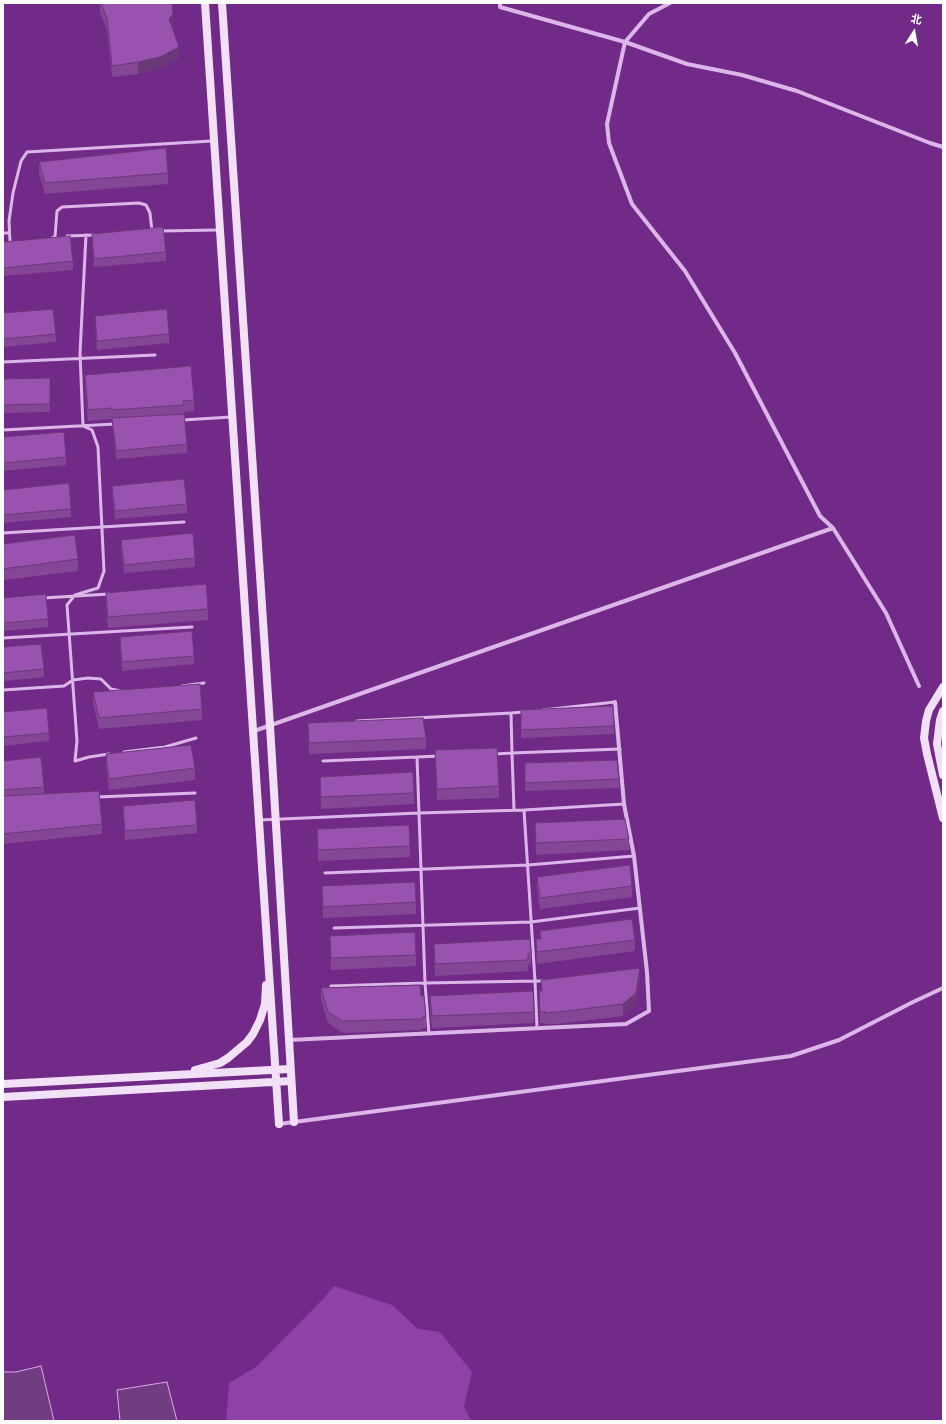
<!DOCTYPE html>
<meta charset="utf-8">
<style>
body{margin:0}
#map{position:relative;width:946px;height:1424px;overflow:hidden;background:#722a88;font-family:"Sofia Sans Condensed","Noto Sans SC",sans-serif}
canvas{display:block}
.frame{position:absolute;inset:0;border:4px solid #fff;pointer-events:none}
.north{position:absolute;left:894px;top:12px;width:40px;height:40px;-webkit-text-stroke:3px #722a88;paint-order:stroke;rotate:11deg;font-size:11px;font-weight:700;line-height:16px;text-align:center;color:#fff}
.north::after{content:'';display:block;margin:auto;width:14px;height:18px;background:#fff;clip-path:polygon(50% 0,100% 100%,50% 72%,0 100%)}
</style>
<div id="map">
<canvas width="946" height="1424"></canvas>
<div class="frame"></div>
<div class="north">北</div>
</div>
<script>
const g = document.querySelector('canvas').getContext('2d');
g.lineJoin = 'round';
function fillPath(path, color) {
  g.fillStyle = color;
  g.fill(path, 'evenodd');
}
function shape(rows) {
  const path = new Path2D();
  for (const r of rows) {
    path.moveTo(r[0], r[1]);
    for (let i = 2; i < r.length; i += 2) path.lineTo(r[i], r[i + 1]);
  }
  return path;
}
function trace(path, color, width, dash) {
  g.strokeStyle = color;
  g.lineWidth = width;
  g.lineCap = dash ? 'butt' : 'round';
  g.setLineDash(dash || []);
  g.stroke(path);
}
const green = shape([
 [334,1286,392,1305,418,1329,440,1332,472,1372,464,1406,471,1421,226,1421,229,1383,256,1367,324,1298]
]);
const water = shape([
 [41,1366,54,1421,3,1421,3,1372,16,1372,41,1366],
 [167,1382,177,1421,120,1421,117,1390,167,1382]
]);
const lane = shape([
 [160,231,218,230],
 [3,233,9,233],
 [86,235,80,353,83,426,92,430,98,447,104,571,98,588,75,595,67,605,77,741,75,761,89,757,109,754],
 [67,236,95,235],
 [52,238,55,237,57,211,62,207,139,203,146,205,150,213,152,231],
 [10,242,9,221,13,193,21,161,27,152,212,141],
 [3,362,155,355],
 [183,420,231,417],
 [3,430,115,424],
 [3,533,184,522],
 [43,598,109,594],
 [3,638,192,627],
 [182,686,204,683],
 [3,690,64,686,73,680,88,678,101,679,111,689,121,691],
 [543,710,615,702],
 [523,712,511,713,512,753,620,749],
 [357,721,511,713],
 [124,752,165,747,196,738],
 [495,754,512,753,514,810],
 [323,761,417,757],
 [97,797,195,793],
 [524,810,624,804],
 [259,820,419,813,524,810,535,981,425,983,429,1034],
 [325,873,528,865,634,856],
 [334,928,531,922,640,908],
 [331,986,425,983,417,757,439,756],
 [537,1028,535,981,544,981]
]);
const street = shape([
 [500,3,500,7,625,42,687,64,742,75,797,91,930,143,943,147],
 [670,3,649,14,625,42,607,124,609,143,632,204,685,271,735,353,820,516,833,528,886,613,919,686],
 [254,731,833,528],
 [289,1040,626,1024,649,1011,647,972,634,856,624,804,615,702],
 [279,1124,791,1056,839,1040,913,1002,943,988]
]);
const secondary = shape([
 [205,3,279,1124],
 [222,3,270,726,294,1122],
 [943,687,929,710,926,721,924,738,927,754,943,818],
 [943,711,940,720,937,744,943,775],
 [195,1070,220,1063,228,1058,247,1042,253,1034,260,1020,265,1004,266,985],
 [3,1084,290,1069],
 [3,1097,291,1081]
]);
const wall = shape([
 [100,3,172,3,173,25,172,27,179,58,160,68,138,74,112,77,107,30,100,12],
 [39,162,168,173,168,184,45,194,39,173],
 [92,234,166,252,166,261,94,267,92,242],
 [3,242,73,261,73,270,3,276],
 [3,313,56,334,56,342,3,347],
 [95,316,169,334,169,343,97,350,95,324],
 [85,375,194,400,194,411,184,412,187,444,187,453,116,459,112,421,112,419,88,421,85,387],
 [50,378,50,412,3,413,3,379],
 [3,437,66,457,66,465,3,471],
 [112,486,187,504,187,513,115,519,112,494],
 [3,490,71,509,71,517,3,523],
 [121,540,195,558,195,567,124,573,121,548],
 [3,544,78,559,78,571,3,580],
 [106,593,208,609,208,620,108,628,106,604],
 [3,598,48,619,48,627,3,631],
 [120,637,194,656,194,664,122,671,120,646],
 [3,647,44,669,44,677,3,681],
 [93,692,202,709,202,720,99,729,93,703],
 [521,710,614,726,614,734,521,738],
 [3,712,49,733,49,741,3,746],
 [308,723,426,738,426,749,309,754],
 [435,750,499,786,499,798,437,800],
 [106,754,195,768,195,780,109,790,106,765],
 [3,761,44,787,44,793,102,824,102,834,3,844],
 [525,763,619,779,619,788,525,791],
 [320,777,414,793,414,804,321,809],
 [123,806,197,825,197,833,125,840,123,815],
 [535,823,629,839,629,850,536,855],
 [317,829,410,846,410,857,318,861],
 [537,877,632,886,632,897,540,909,537,888],
 [322,886,416,902,416,914,323,918],
 [540,931,635,940,635,951,537,964,536,939,540,939],
 [330,936,416,955,416,966,331,970],
 [434,944,531,953,531,964,528,965,528,971,435,976],
 [640,979,636,1004,623,1016,558,1024,545,1024,545,1023,540,1023,539,991,541,991,541,980],
 [321,988,421,996,426,1017,426,1028,422,1028,422,1030,343,1033,328,1023,321,999],
 [430,996,534,1012,534,1023,432,1028,430,1007]
]);
const shadedWall = shape([
 [173,14,173,25,169,31,169,19],
 [179,47,179,58,160,68,138,74,138,62],
 [640,968,640,979,636,1004,623,1016,623,1004]
]);
const building = shape([
 [101,3,172,3,173,14,169,19,179,47,160,57,138,62,112,66,107,18,101,3],
 [166,148,168,173,45,183,39,162,166,148],
 [163,227,166,252,94,259,92,234,163,227],
 [70,236,73,261,3,268,3,242,70,236],
 [53,309,56,334,3,339,3,313,53,309],
 [167,309,169,334,97,341,95,316,167,309],
 [191,366,194,400,183,401,184,405,112,410,112,408,88,410,85,375,191,366],
 [50,378,50,404,3,405,3,379,50,378],
 [184,414,187,444,116,451,112,418,184,414],
 [64,432,66,457,3,463,3,437,64,432],
 [184,479,187,504,115,511,112,486,184,479],
 [69,483,71,509,3,515,3,490,69,483],
 [193,533,195,558,124,565,121,540,193,533],
 [75,535,78,559,3,569,3,544,75,535],
 [206,584,208,609,108,617,106,593,206,584],
 [46,594,48,619,3,623,3,598,46,594],
 [192,631,194,656,122,662,120,637,192,631],
 [41,644,44,669,3,673,3,647,41,644],
 [200,684,202,709,99,718,93,692,200,684],
 [613,706,614,726,521,730,521,710,613,706],
 [47,708,49,733,3,737,3,712,47,708],
 [423,718,426,738,309,743,308,723,423,718],
 [191,745,195,768,109,779,106,754,191,745],
 [497,748,499,786,437,789,435,750,497,748],
 [41,757,44,787,3,790,3,761,41,757],
 [617,760,619,779,525,783,525,763,617,760],
 [413,772,414,793,321,797,320,777,413,772],
 [99,791,102,824,3,834,3,796,99,791],
 [195,800,197,825,125,831,123,806,195,800],
 [625,819,629,839,536,843,535,823,625,819],
 [409,825,410,846,318,850,317,829,409,825],
 [630,865,632,886,540,898,537,877,630,865],
 [415,882,416,902,323,907,322,886,415,882],
 [632,919,635,940,537,952,536,939,541,939,540,931,632,919],
 [415,932,416,955,331,958,330,936,415,932],
 [530,939,531,953,528,954,528,960,435,964,434,944,530,939],
 [640,968,636,993,623,1004,558,1012,545,1013,545,1011,540,1012,539,991,542,991,541,980,640,968],
 [420,985,421,996,424,996,426,1017,422,1017,422,1019,343,1021,328,1012,321,988,420,985],
 [533,991,534,1012,432,1016,430,996,533,991]
]);
fillPath(green, '#8e41a6');
fillPath(water, '#713c80');
trace(water, '#d9abe8', 1);
trace(lane, '#dcb6e8', 3);
trace(street, '#dcb6e8', 4);
trace(secondary, '#f2e0f7', 8);
fillPath(wall, '#844796');
fillPath(shadedWall, '#6b397a');
fillPath(building, '#9952af');
trace(building, '#6b397a', 1);
</script>
